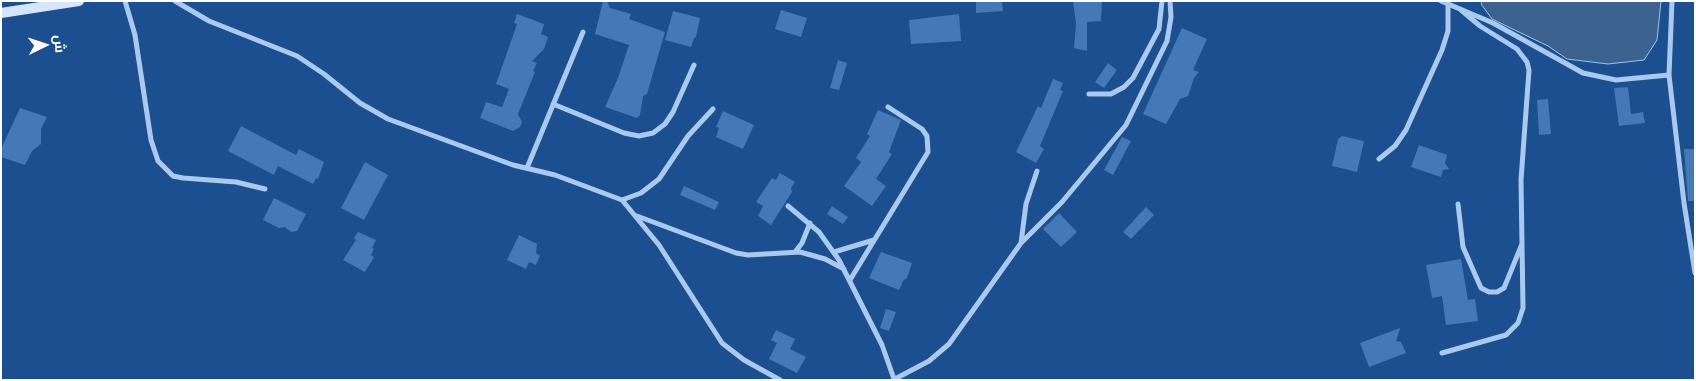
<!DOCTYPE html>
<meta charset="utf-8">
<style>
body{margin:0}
#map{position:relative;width:1696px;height:381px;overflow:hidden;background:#1b4f8f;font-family:Arial,Cairo,sans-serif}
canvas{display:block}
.frame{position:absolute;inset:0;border:2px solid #fff;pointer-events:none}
.north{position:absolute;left:20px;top:20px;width:50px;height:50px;-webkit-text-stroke:4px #1b4f8f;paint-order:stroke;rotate:86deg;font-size:14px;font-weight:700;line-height:20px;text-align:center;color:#fff}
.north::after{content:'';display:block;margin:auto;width:18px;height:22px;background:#fff;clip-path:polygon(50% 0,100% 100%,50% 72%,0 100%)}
</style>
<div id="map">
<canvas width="1696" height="381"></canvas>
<div class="frame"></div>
<div class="north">ش</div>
</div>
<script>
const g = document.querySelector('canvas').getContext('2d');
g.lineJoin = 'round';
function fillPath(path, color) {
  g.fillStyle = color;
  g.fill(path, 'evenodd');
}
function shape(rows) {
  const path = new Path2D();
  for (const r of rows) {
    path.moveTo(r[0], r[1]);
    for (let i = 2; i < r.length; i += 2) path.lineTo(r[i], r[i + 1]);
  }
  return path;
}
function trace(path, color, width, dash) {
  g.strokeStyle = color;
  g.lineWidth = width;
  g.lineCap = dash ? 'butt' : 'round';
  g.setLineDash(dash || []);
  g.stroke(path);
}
const water = shape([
 [1483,1,1661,1,1657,40,1644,60,1608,64,1567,59,1548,46,1492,19,1481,4,1483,1]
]);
const building = shape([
 [603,1,607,1,610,8,631,14,629,19,665,32,647,94,643,96,640,115,637,118,605,107,618,78,629,45,595,34],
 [976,1,1002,1,1003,11,976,13],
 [1073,1,1102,1,1101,21,1087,22,1087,51,1074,48,1076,24],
 [781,10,807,18,801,37,775,29],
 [673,11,700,18,696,37,694,38,691,47,665,40],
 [517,14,544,24,541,34,548,37,544,49,532,61,537,63,533,71,535,72,518,114,522,122,520,127,513,131,480,118,486,102,502,107,509,89,496,84,517,24,514,23],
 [959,14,961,41,911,44,909,20],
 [1182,28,1207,39,1193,70,1199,72,1194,78,1188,96,1180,99,1166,124,1143,114],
 [838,60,847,63,839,90,830,88],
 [1108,63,1117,70,1104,88,1095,82],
 [1053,79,1063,83,1060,90,1063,91,1040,146,1044,149,1036,163,1016,152,1038,106,1041,108],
 [1628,87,1631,114,1643,112,1645,123,1619,126,1614,88],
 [1548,99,1551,134,1539,135,1537,100],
 [20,108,47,117,41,129,41,144,32,151,25,165,1,157,1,149],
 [878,110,901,120,889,152,892,154,876,179,886,186,872,206,844,186,861,162,856,158,870,136,867,134],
 [723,111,754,125,743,149,716,137,719,128,716,127],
 [241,126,296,155,299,149,324,162,318,179,316,178,313,184,278,166,274,175,228,151],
 [1342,136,1364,141,1357,172,1332,166,1338,139],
 [1122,137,1131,141,1113,175,1104,170],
 [1419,145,1447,155,1445,163,1449,169,1443,170,1441,177,1411,167],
 [1684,149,1695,149,1695,201,1688,201],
 [365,162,388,175,364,220,341,208],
 [780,173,795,182,791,188,792,192,771,225,758,216,763,206,756,202,772,178,776,180],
 [684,186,719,202,715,210,680,195],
 [274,198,306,214,297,231,291,232,285,227,279,228,263,220],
 [832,206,848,217,843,224,827,214],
 [1146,207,1154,215,1131,239,1123,232],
 [1059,213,1077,232,1061,247,1043,229],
 [358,232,376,240,372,248,374,249,371,255,374,257,365,272,343,260,356,240,354,238],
 [519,235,537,244,536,253,540,256,536,265,529,262,526,269,507,260],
 [881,252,912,263,907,278,903,281,899,290,869,278],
 [1461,259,1468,300,1475,299,1478,321,1446,325,1442,296,1432,298,1426,265],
 [886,309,896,312,889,331,880,328],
 [1400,328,1396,341,1401,342,1406,353,1369,367,1360,343],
 [776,330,795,339,790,349,806,357,797,373,769,359,777,343,771,340]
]);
const street = shape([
 [125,1,135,35,151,140,158,161,173,176,183,178,236,182,265,189],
 [175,1,209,21,297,56,324,74,360,103,388,119,513,165,555,175,622,200,659,245,722,343,744,360,780,380],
 [1441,1,1493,23,1583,73,1616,80,1669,75],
 [1672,1,1669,75,1684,203,1695,273],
 [1089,94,1111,94,1124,87,1133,78,1159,29,1162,1],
 [553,104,624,133,639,136,653,133,665,124,673,112,694,65],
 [1379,159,1395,146,1406,130,1442,50,1448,31,1448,5],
 [527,168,583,32],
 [622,200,641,193,659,179,688,136,713,109],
 [1458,204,1463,247,1481,288,1489,292,1497,292,1504,288,1522,244],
 [788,206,819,232,839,260,882,345,894,379],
 [637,216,736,253,748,255,800,252,825,259,844,269],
 [1021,243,1026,204,1037,171],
 [795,252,802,243,810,223],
 [834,252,874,240],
 [850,280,928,152,927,136,922,129,888,107],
 [1442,353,1506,335,1518,323,1523,308,1521,180,1529,70,1527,62,1517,49,1480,26,1461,10],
 [893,380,929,361,949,344,1021,243,1062,202,1126,125,1167,41,1171,17,1170,1]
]);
const secondary = shape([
 [1,13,79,1]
]);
fillPath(water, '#3c6290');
trace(water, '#9cc4f0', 1);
fillPath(building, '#4478b7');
trace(street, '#a9c9ee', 5);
trace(secondary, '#d6e6fa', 10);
</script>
